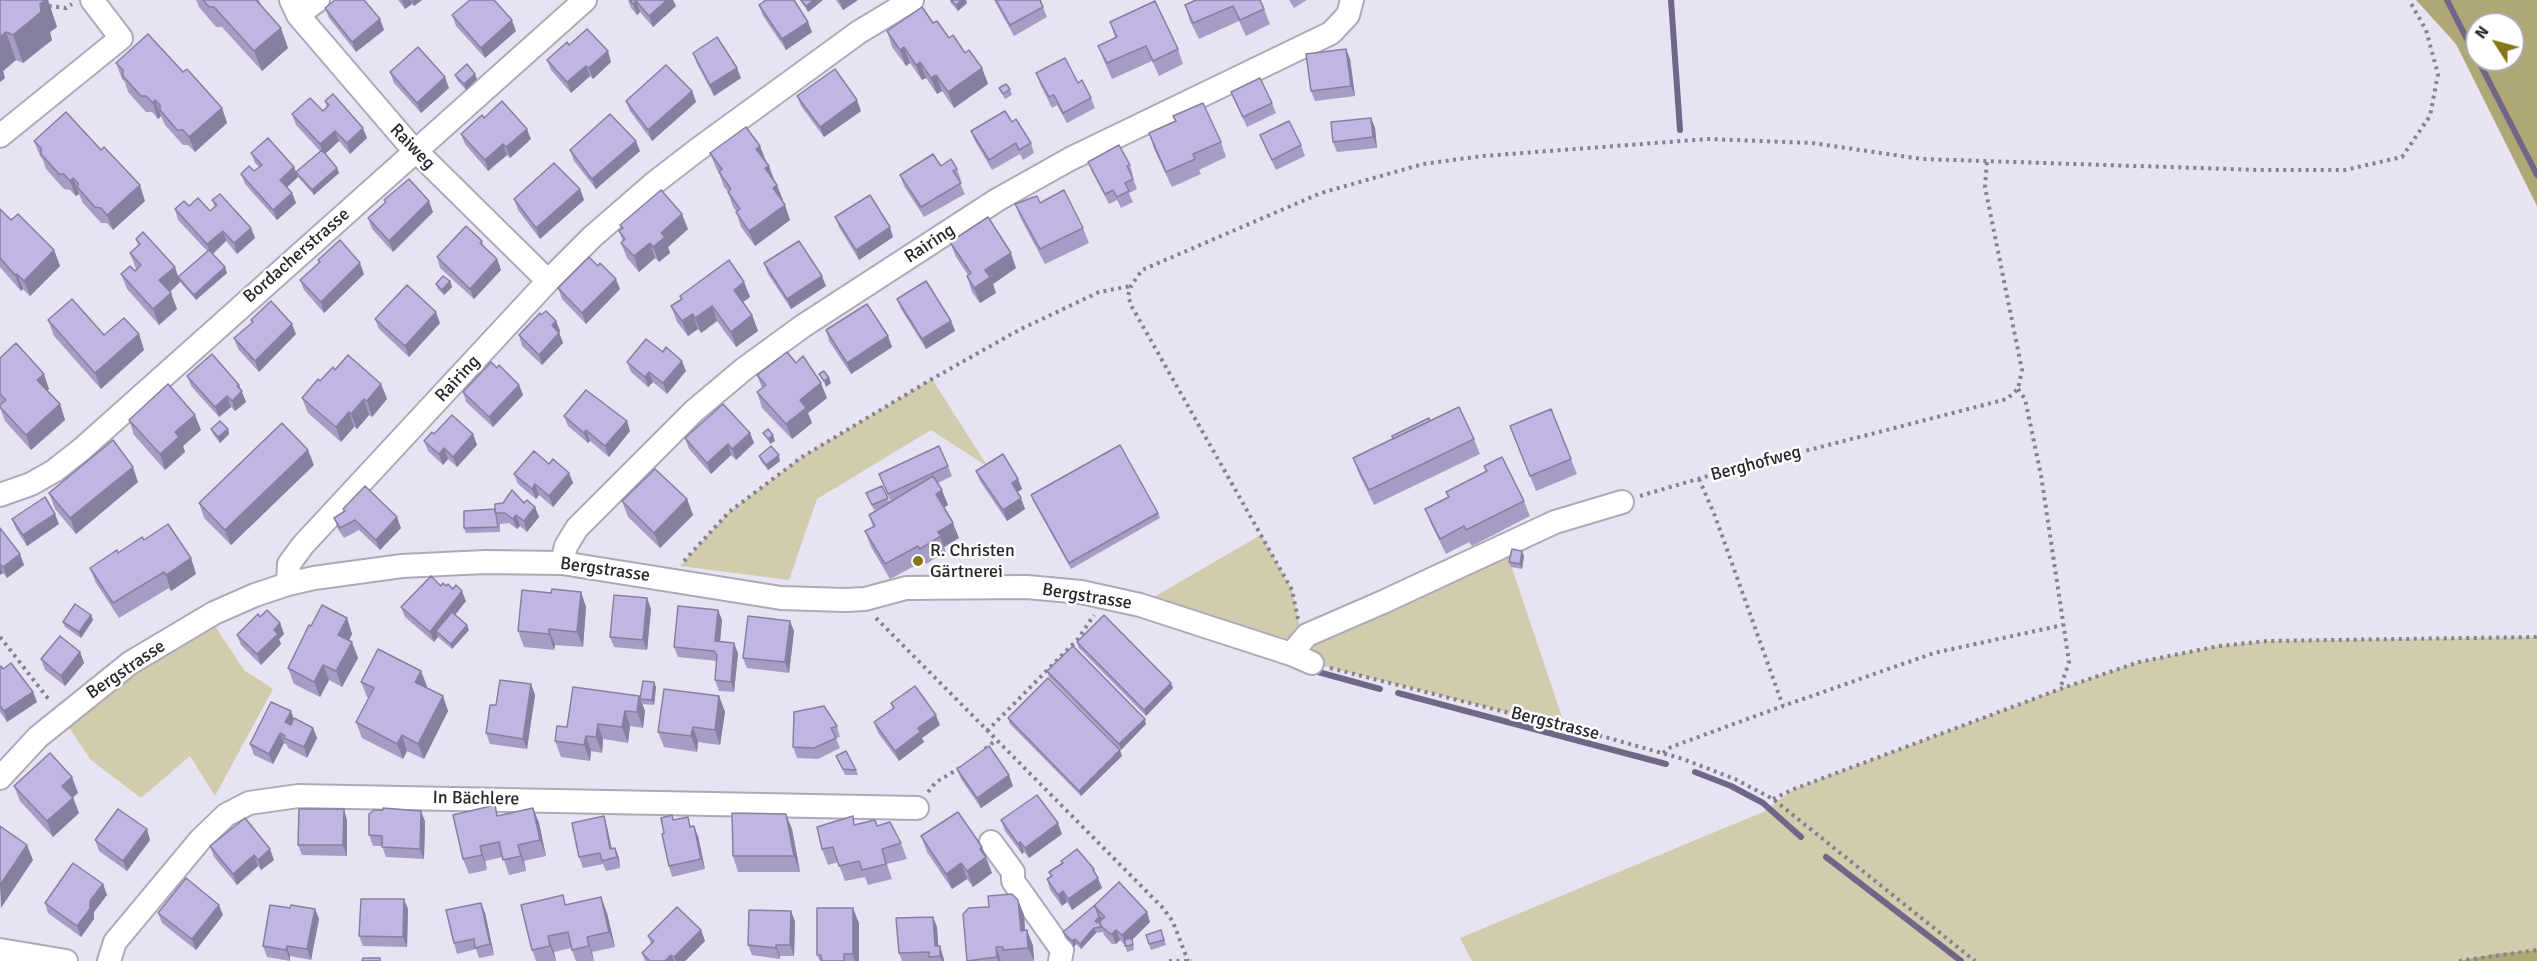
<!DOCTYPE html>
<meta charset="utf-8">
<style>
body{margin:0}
#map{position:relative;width:2537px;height:961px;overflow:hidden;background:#e7e3f3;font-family:Signika,sans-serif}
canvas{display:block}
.north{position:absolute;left:2465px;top:12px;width:60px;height:60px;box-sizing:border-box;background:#fff;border:2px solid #a9a8ab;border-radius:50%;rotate:306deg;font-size:16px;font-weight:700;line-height:24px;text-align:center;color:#27262c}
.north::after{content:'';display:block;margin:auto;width:21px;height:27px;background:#857619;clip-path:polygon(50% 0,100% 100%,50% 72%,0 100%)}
</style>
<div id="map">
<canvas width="2537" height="961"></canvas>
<div class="north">N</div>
</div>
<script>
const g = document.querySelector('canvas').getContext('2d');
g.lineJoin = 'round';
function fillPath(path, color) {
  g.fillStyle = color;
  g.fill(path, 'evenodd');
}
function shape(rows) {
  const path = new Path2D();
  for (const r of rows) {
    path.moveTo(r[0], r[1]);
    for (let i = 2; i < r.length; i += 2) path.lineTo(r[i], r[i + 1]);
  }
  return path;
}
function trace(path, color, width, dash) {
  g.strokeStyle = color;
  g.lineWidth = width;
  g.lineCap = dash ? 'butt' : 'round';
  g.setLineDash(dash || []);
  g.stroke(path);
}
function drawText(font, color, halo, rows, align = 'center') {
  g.font = font + ' Signika,sans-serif';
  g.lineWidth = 5;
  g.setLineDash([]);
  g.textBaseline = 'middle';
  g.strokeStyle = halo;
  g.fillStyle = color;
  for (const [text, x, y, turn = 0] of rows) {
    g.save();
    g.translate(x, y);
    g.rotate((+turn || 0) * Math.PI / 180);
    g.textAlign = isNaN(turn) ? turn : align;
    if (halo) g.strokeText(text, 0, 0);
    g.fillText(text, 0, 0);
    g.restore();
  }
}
const green = shape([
 [932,379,988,467,931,430,817,499,789,580,680,566,729,512,802,457],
 [1261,535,1292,590,1299,623,1307,635,1507,553,1562,717,1562,726,1312,663,1140,605],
 [215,626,244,670,273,689,215,796,190,756,141,798,91,760,68,726,107,692,153,659],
 [2537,637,2537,950,2459,961,1472,961,1460,938,1763,812,1794,789,2060,689,2139,662,2219,646,2267,641]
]);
const forest = shape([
 [2416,0,2537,0,2537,206,2456,44],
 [2477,24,2513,24,2513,60,2477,60],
 [2537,950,2537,961,2459,961,2495,954]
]);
const stream = shape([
 [1671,0,1680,130],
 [2447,0,2477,59],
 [2478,60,2537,175],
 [1311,670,1380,689],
 [1398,693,1666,764],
 [1695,772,1731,786,1763,803,1801,837],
 [1826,857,1961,961]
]);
const path = shape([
 [44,0,49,6,66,8,72,4],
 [2018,389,2025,399,2041,475,2069,662,2060,689],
 [1699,479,1715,516,1783,706,1934,653,2063,625],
 [1640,496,1708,476,2007,399,2018,389,2022,370,1985,187,1987,161],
 [684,561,729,512,802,457,932,379,1019,330,1099,292,1131,286],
 [876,618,1163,908,1173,922,1188,961],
 [1298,619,1292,590,1132,307,1128,296,1131,286,1142,270,1321,193,1423,164,1483,156,1708,139,1812,143,1922,159,2260,170,2345,170,2402,157,2430,116,2438,74,2426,30,2409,0],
 [0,637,50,701],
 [1330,668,1605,737,1683,759,1735,779,1773,799,1975,961],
 [987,731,1078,639,1094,615],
 [985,749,996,740],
 [1663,753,1671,747,1783,706],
 [928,792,936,782,960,768],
 [1773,799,1794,789,2060,689,2139,662,2219,646,2267,641,2537,637],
 [1169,961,1192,961],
 [2459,961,2537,950]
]);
const minor = shape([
 [291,0,298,15,406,141,548,281],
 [298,15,318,0],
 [0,136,121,38,92,0],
 [0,495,31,484,54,471,82,449,585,0],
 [562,563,566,546,577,528,694,411,744,369,803,326,997,200,1070,159,1331,33,1348,15,1352,0],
 [288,584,289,564,303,545,548,281,592,237,653,184,697,150,859,32,912,0],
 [1291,654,1307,635,1383,602,1555,522,1622,502],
 [0,778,38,737,130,663,214,613,255,595,288,584,314,578,402,566,485,562,562,563,781,598,845,600,865,599,906,588,1027,587,1081,592,1140,605,1291,654,1312,663],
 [991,842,1013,872,1013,881,1062,950,1060,961],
 [0,950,66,961],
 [109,961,115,942,200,840,226,815,249,803,298,796,917,808]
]);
const wall = shape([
 [0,0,48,0,57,27,50,32,52,40,23,63,16,60,3,71,5,78,0,82],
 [196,0,259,0,261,5,288,48,262,71,222,27,216,27,199,7],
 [398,0,422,0,414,6,412,4,405,9],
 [628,0,673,0,676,6,653,27,640,12,637,15,631,8],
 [800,0,823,0,808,12],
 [836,0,858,0,843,10],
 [950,0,966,0,967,3,958,11,951,3],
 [994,0,1040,0,1047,17,1014,36],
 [1196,0,1264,9,1270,24,1246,36,1239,21,1199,39,1190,21,1185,5],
 [1289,0,1307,0,1294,8],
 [759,5,812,32,786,50,763,16],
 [325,8,380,19,384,30,356,52,329,18],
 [452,15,516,31,485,58,456,26],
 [1110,22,1178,49,1183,64,1159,76,1152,61,1112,79,1104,61,1098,46,1115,37],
 [933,23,982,68,988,84,954,108,942,91,937,94,926,78,922,80,910,63,906,66,892,47,887,31],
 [1346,49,1350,59,1355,96,1315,101,1311,91],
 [693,53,741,78,714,96,697,64],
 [547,60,611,62,593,79,590,76,571,93,551,70],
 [116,63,183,72,222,108,227,123,195,152,188,145,183,145,165,125,161,116,158,119,152,112,146,112,128,92,125,82,122,79],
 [390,72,449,88,421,113,394,83],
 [1036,73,1078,83,1091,98,1095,108,1067,123,1057,105,1052,108,1040,84],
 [455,75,477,79,466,90,457,80],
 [999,88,1010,89,1012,95,1005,99],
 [692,91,696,102,652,141,630,111,626,101],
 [1231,92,1272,103,1276,113,1247,127,1235,102],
 [797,96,861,111,824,137,801,106],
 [325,101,367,138,350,154,339,141,325,153,337,168,339,173,314,195,298,177,287,187,292,193,296,203,277,220,245,184,241,174,254,171,259,167,255,163,251,153,294,167,296,172,320,151,296,125,292,114,323,111,327,107],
 [1173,116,1221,142,1226,157,1199,170,1201,174,1172,187,1154,149,1149,133,1175,121],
 [484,118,531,139,510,158,507,155,488,171,465,144,461,134],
 [1371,118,1375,128,1377,148,1337,152,1333,142],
 [1012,122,1031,143,1034,153,1023,160,1020,154,992,170,975,141,971,131],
 [1260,135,1301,145,1305,156,1276,170,1264,145],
 [34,141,145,201,113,230,107,223,101,223,83,203,79,194,76,196,70,190,64,189,46,169,43,160,40,156],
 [760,146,765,162,769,166,790,220,755,246,741,227,736,211,733,207,728,192,724,187,719,173,716,168,710,153],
 [570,150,640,151,596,189,574,161],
 [1088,162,1130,165,1133,175,1132,176,1137,189,1129,193,1133,202,1121,208,1117,200,1109,204,1092,172],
 [941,166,957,169,961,180,959,181,965,194,924,217,904,186,900,175],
 [580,189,584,200,540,239,518,210,514,199],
 [212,200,251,228,255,238,237,254,226,241,213,254,225,267,227,273,196,300,180,282,170,292,177,309,159,325,127,289,121,274,135,271,136,269,130,253,138,245,136,239,178,277,207,251,178,220,175,209,189,206,210,211,215,207],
 [384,200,433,212,393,252,372,229,368,218,385,203],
 [1040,203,1083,228,1089,243,1045,264,1021,219,1015,204],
 [0,209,11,220,54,250,60,266,30,296,23,289,21,291,0,267],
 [835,217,893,237,859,260,839,227],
 [620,225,688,229,668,247,670,253,659,262,655,258,639,272,627,258,621,243,623,241,619,231,622,229],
 [482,241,484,247,497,259,501,270,474,299,440,268,437,257],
 [950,242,1016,268,993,284,996,293,980,303,972,292,967,276,968,275,956,257],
 [318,260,364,274,324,313,304,290,300,280,319,263],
 [764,263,826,286,791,309,768,274],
 [450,281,452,287,444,295,438,289,436,284],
 [744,282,750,297,743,302,752,315,758,331,736,347,717,321,701,333,698,329,688,336,677,322,671,306,681,299,680,296],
 [558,288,620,289,586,324,562,299],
 [897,299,951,321,955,331,926,349,901,309],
 [541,315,556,321,560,331,559,332,563,343,542,365,522,346,519,335],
 [375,319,440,323,409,357,379,329],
 [48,320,104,335,139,334,144,350,101,389,54,336],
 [251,320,296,334,259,372,238,349,234,338,252,323],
 [826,330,888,336,892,347,851,374,829,341],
 [663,352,686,371,667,394,653,382,648,387,631,372,627,362],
 [0,358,49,389,47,391,60,404,65,420,31,450,5,421,0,408,1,404,0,403],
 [497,368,519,385,523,395,493,427,466,402,463,392],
 [335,370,381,384,387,399,372,417,369,415,357,429,354,427,341,442,308,413,302,398,320,381],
 [757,375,827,398,808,413,812,423,792,439,762,408,757,392,762,388],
 [187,376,239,385,246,402,235,411,231,407,219,417,191,386],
 [564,416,630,431,609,457,590,441,588,443,568,426],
 [129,420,201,430,183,446,185,452,165,470,134,435],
 [1430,421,1474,439,1480,454,1374,505,1359,474,1353,458],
 [1510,426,1571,459,1577,474,1536,491],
 [211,429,228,429,229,434,220,443,213,434],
 [750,433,754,443,736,460,731,455,711,474,689,449,685,438],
 [434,434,473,434,477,445,457,467,448,459,443,465,428,451,424,441],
 [759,456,780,461,768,470,761,461],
 [549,464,569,473,573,483,553,507,539,495,536,499,518,484,514,474],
 [314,465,231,545,204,518,199,503],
 [948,466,952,476,938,483,948,505,944,508,959,538,944,547,946,552,926,564,924,561,890,579,871,547,865,531,873,527,869,515,885,506,874,510,866,493,882,486,890,503,891,502,879,474],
 [1484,466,1524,501,1530,516,1472,546,1469,542,1446,554,1431,524,1425,509,1448,497,1446,492,1486,472],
 [976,471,1018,479,1022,489,1017,492,1025,509,1007,521,980,481],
 [138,482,76,534,55,509,49,493],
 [1031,495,1158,513,1160,518,1071,569,1033,501],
 [687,499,693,515,660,548,628,517,622,501],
 [524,503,535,507,539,517,527,532,520,526,517,529,509,523,500,524,500,532,466,533,464,528,495,509],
 [343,509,401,528,380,550,359,530,344,538,338,529,334,518,344,511],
 [12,519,59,524,27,546,16,529],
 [0,528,20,554,24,565,7,578,3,573,0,575],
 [144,540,191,558,196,574,171,591,169,588,119,618,96,583,90,568],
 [1524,556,1522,569,1511,567,1509,562],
 [441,586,466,601,455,615,469,630,452,649,438,637,434,642,405,617,401,607],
 [581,592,586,607,583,647,555,645,554,650,524,647,518,631,551,593],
 [647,598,651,609,647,650,614,647,610,637],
 [718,610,722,620,720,642,738,653,734,692,719,691,715,680,717,661,678,657,674,647],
 [91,615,93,620,81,638,65,627,63,622],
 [260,617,280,623,284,634,279,639,281,644,261,665,241,645,237,635],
 [347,618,352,634,349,641,358,658,342,687,329,680,320,697,294,684,288,668,311,626],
 [794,631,789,673,747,668,743,658],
 [1077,642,1173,688,1146,716,1078,647],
 [80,652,84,663,65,686,45,670,41,659],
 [0,667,33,692,37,702,7,722,0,712],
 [1047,671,1146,724,1121,750,1049,677],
 [361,682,427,686,426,687,443,696,448,711,424,759,407,751,403,759,362,738,356,722,369,698,367,697],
 [654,682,656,687,654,705,642,704,640,699],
 [531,684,535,695,527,749,490,744,486,733],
 [639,696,645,711,643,728,630,726,628,743,603,739,602,753,591,751,590,761,561,757,555,741,567,727],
 [719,696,725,712,720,745,698,742,697,752,664,747,658,732],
 [891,703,940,725,922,738,924,742,899,761,878,733,874,722,893,709],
 [794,712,837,726,840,737,836,738,840,748,818,759,797,758,793,747],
 [1008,718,1122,756,1081,796,1010,724],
 [294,719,313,728,317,738,307,758,288,748,287,745,284,743,273,764,254,755,250,744],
 [836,756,856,770,858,775,845,775],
 [957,769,1013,786,981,808,961,779],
 [72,777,78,793,73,797,79,813,53,837,20,801,14,786],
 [495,805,498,816,533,808,539,823,546,856,524,861,526,871,509,875,503,857,485,861,487,870,469,874,463,859],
 [604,816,607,827,612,849,615,848,619,858,620,868,606,871,603,864,583,868,579,857],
 [347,820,347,856,302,855,298,845],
 [674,820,691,826,698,836,705,869,672,877,669,866,664,833],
 [875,820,877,826,901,843,907,859,887,864,892,879,868,885,865,877,845,881,838,862,828,865,822,849,856,825],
 [1001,820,1062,834,1029,858,1024,852,1022,854,1005,831],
 [425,821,424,859,386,857,382,846,373,846,369,835],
 [792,829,800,872,738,872,733,856],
 [921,836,982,847,992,873,973,887,967,879,952,889,927,852],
 [95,840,150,840,127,871,99,851],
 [210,846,274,860,261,870,258,866,237,885,214,857],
 [1061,861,1094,869,1102,888,1072,910,1067,902,1062,906,1050,890,1047,879,1051,876,1049,872,1062,863],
 [103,884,107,895,94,912,94,919,81,937,48,913,45,903],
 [1018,900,1024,915,1025,931,1027,930,1033,946,1034,961,967,961,989,907],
 [566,905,607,913,615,947,592,952,594,961,576,961,571,948,554,952,556,961,536,961,532,950],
 [1095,905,1147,912,1150,922,1132,940,1134,950,1127,952,1125,945,1120,940,1116,944,1112,944,1104,935,1103,932,1096,933,1081,949,1076,944,1074,947,1065,938,1063,932],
 [315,909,319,919,311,960,290,956,290,961,267,957,263,946],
 [408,909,407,947,363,946,359,936],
 [791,911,795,922,794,956,780,956,780,959,752,955,748,945],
 [158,913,223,915,196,950,162,923],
 [485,913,494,955,479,958,476,949,457,954,454,943],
 [933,917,937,927,938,946,943,956,944,961,902,961,899,953],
 [859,923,859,961,820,961,817,955],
 [701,930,705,941,685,961,645,961,642,953,651,944,648,936],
 [1161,930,1166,945,1151,950,1146,935]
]);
const shadedWall = shape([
 [45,0,48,0,57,27,50,32,52,40,23,63,13,35,40,4],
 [402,0,411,0,412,4,405,9],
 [412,0,422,0,414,6],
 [667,0,673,0,676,6,653,27,649,16],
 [814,0,823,0,808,12,806,6],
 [839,0,858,0,843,10],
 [962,0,966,0,967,3,958,11,956,5],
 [636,1,640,12,637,15,633,4],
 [380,19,384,30,356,52,352,42],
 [512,20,516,31,485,58,481,48],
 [808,22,812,32,786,50,782,39],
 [281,28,288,48,262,71,254,51],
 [6,32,16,60,3,71,5,78,0,82,0,37],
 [904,47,910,63,906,66,900,50],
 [1346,49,1350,59,1355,96,1351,86],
 [608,51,611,62,593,79,589,68],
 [920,62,926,78,922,80,916,65],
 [586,66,590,76,571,93,567,82],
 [737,68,741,78,714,96,710,85],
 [982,68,988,84,954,108,948,92],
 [475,74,477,79,466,90,464,84],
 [936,75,942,91,937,94,931,78],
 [445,77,449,88,421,113,417,103],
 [692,91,696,102,652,141,648,130],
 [155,100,161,116,158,119,153,103],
 [857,100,861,111,824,137,820,127],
 [222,108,227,123,195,152,189,137],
 [1371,118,1375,128,1377,148,1373,137],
 [363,128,367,138,350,154,347,143],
 [527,129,531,139,510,158,506,147],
 [335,131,339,141,324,155,320,144],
 [636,141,640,151,596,189,592,179],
 [503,144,507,155,488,171,485,160],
 [760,146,766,161,762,164,756,149],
 [769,166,774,181,765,168],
 [294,167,298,177,284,190,280,180],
 [337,168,339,173,314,195,312,190],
 [73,178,79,194,76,196,70,181],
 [140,185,145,201,113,230,107,215],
 [777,185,783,200,778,204,773,188],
 [580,189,584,200,540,239,536,228],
 [292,193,296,203,277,220,273,210],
 [429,201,433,212,393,252,389,241],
 [785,205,790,220,755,246,749,231],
 [682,214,688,229,668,247,670,253,659,262,653,247,661,233],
 [890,227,893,237,859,260,856,250],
 [251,228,255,238,237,254,234,243],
 [223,231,226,241,211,255,207,244],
 [650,243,655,258,639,272,634,256],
 [54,250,60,266,30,296,24,281],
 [1011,253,1016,268,993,284,996,293,980,303,974,288,985,270],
 [497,259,501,270,474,299,470,289],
 [360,263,364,274,324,313,321,302],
 [175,267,180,282,165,296,159,280],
 [225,267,227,273,196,300,194,295],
 [17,274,23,289,21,291,15,275],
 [822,276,826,286,791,309,787,299],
 [616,279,620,289,586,324,582,313],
 [450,281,452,287,444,295,442,290],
 [744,282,750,297,739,305,734,290],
 [171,293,177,309,159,325,153,309],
 [712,306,717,321,701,333,695,318],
 [436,312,440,323,409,357,405,346],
 [693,314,698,329,688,336,682,321],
 [752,315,758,331,736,347,731,332],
 [556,321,560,331,556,336,552,325],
 [951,321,955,331,926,349,922,339],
 [292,324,296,334,259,372,255,361],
 [559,333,563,343,542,365,539,355],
 [139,334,144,350,101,389,95,373],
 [888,336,892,347,851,374,847,363],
 [682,361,686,371,667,394,663,383],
 [649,372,653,382,648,387,645,377],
 [44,374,49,389,43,395,37,380],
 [829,378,831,383,826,387,824,381],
 [821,383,827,398,808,413,812,423,792,439,786,424,800,400],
 [381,384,387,399,372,417,367,401],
 [239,385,246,402,235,411,232,401,237,386],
 [519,385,523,395,493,427,489,417],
 [227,396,231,407,219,417,215,407],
 [364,399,369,415,357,429,351,414],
 [60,404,65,420,31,450,26,435],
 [349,412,354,427,341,442,336,427],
 [195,415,201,430,183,446,185,452,165,470,160,454,175,432],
 [627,421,630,431,609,457,605,446],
 [228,429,229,434,220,443,218,437],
 [586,430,590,441,588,443,584,433],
 [750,433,754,443,736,460,732,449],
 [473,434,477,445,457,467,453,457],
 [773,435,775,441,770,444,768,439],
 [728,444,731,455,711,474,707,463],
 [444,448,448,459,443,465,439,454],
 [308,450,314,465,231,545,225,530],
 [779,455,780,461,768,470,766,465],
 [133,467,138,482,76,534,70,518],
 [569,473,573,483,553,507,549,496],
 [1018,479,1022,489,1015,494,1012,483],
 [535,484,539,495,536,499,532,489],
 [942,490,948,505,941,509,936,494],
 [1021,498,1025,509,1007,521,1003,510],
 [687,499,693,515,660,548,654,533],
 [535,507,539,517,527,532,524,521],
 [55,514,59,524,27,546,23,535],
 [516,515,520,526,517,529,513,519],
 [397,517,401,528,380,550,376,540],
 [953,523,959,538,944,547,938,532],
 [1522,551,1524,556,1522,569,1520,564],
 [20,554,24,565,7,578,3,567],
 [191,558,196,574,171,591,166,575],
 [0,565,3,573,0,575],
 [462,591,466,601,440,634,436,631,438,637,434,642,430,632],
 [581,592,586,607,583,647,577,632],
 [647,598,651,609,647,650,643,640],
 [718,610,722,620,719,652,715,641],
 [91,615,93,620,81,638,79,632],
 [347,618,352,634,344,651,338,635],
 [790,621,794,631,789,673,785,662],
 [280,623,284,634,279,639,281,644,261,665,257,654,274,630],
 [467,625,469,630,452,649,451,644],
 [549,629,555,645,554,650,549,634],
 [352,642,358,658,342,687,336,671],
 [734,643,738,653,734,692,731,682],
 [80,652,84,663,65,686,61,676],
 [323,665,329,680,320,697,314,682],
 [421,671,427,686,421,697,415,682],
 [654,682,656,687,654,705,652,700],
 [1171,683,1173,688,1146,716,1144,710],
 [531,684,535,695,527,749,523,739],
 [33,692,37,702,7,722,4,711],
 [443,696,448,711,424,759,418,744],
 [639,696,645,711,643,728,637,712],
 [719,696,725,712,720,745,715,730],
 [291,711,295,722,289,733,285,722],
 [625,711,630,726,628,743,622,727],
 [936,715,940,725,922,738,924,742,899,761,895,751,918,728],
 [1145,719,1146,724,1121,750,1119,744],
 [598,724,603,739,602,753,596,737],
 [693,727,698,742,697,752,691,736],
 [313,728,317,738,307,758,304,747],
 [280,733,284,743,273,764,269,754],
 [402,735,407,751,403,759,397,744],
 [586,736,591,751,590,761,584,745],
 [1120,750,1122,756,1081,796,1079,791],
 [1009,775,1013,786,981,808,977,798],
 [72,777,78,793,68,801,62,786],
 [73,798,79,813,53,837,47,821],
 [533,808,539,823,546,856,540,840],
 [344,809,347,820,347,856,343,845],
 [421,811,425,821,424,859,420,849],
 [786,814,792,829,800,872,794,856],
 [604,816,607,827,614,859,610,849],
 [1058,823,1062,834,1029,858,1025,848],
 [694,826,698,836,705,869,701,859],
 [147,829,150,840,127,871,123,861],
 [1020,842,1024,852,1022,854,1018,844],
 [27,845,33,860,1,908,0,885],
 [518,845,524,861,526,871,521,856],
 [480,846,485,861,487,870,482,855],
 [982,847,992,873,973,887,967,871,980,849],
 [615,848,619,858,620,868,617,857],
 [270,849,274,860,261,870,258,860],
 [254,855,258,866,237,885,233,874],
 [961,863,967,879,952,889,946,874],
 [1098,878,1102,888,1072,910,1068,899],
 [103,884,107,895,94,912,94,919,81,937,77,926,90,901],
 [1063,891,1067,902,1062,906,1058,895],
 [601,897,607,913,615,947,609,932],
 [404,899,408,909,407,947,403,937],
 [1018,900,1024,915,1026,946,1021,931],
 [481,903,485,913,494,955,490,944],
 [219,905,223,915,196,950,192,939],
 [853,908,859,923,859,961,855,961,853,954],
 [315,909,319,919,311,960,307,949],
 [791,911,795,922,794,956,790,945],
 [1147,912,1150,922,1132,940,1134,950,1133,945,1125,946,1122,935],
 [1101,916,1103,921,1097,927,1095,921],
 [933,917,937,927,939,956,935,946],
 [1094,928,1096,933,1081,949,1080,944],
 [701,930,705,941,685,961,676,961,674,957],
 [1027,930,1033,946,1034,961,1028,948],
 [1116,930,1120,940,1116,944,1112,934],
 [548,936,554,952,556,961,550,946],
 [587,937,592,952,594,961,589,946],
 [1075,939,1076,944,1074,947,1072,941],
 [776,945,780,956,780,959,776,948],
 [287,946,290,956,290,961,286,950],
 [940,946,943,956,944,961,942,961,940,956],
 [996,947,1001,961,998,961,997,957],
 [671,955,674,961,665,961]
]);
const building = shape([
 [0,0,45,0,40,4,41,12,13,35,6,32,0,37,0,0],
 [203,0,256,0,281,28,254,51,214,7,209,7,203,0],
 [335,0,364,0,380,19,352,42,325,8,335,0],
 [470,0,494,0,512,20,481,48,452,15,470,0],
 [630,0,667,0,649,16,636,1,633,4,630,0],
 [766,0,794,0,808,22,782,39,759,5,766,0],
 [801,0,814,0,806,6,801,0],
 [951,0,962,0,956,5,951,0],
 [996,0,1040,0,1043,7,1010,25,996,0],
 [1196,0,1260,0,1264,9,1240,20,1233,6,1193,23,1185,5,1196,0],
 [1155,1,1178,49,1153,61,1146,46,1107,63,1098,46,1117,37,1110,22,1155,1],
 [922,7,933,23,937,21,949,38,953,35,965,53,969,50,982,68,948,92,936,75,931,78,920,62,916,65,904,47,900,50,887,31,922,7],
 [587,29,608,51,589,68,586,66,567,82,547,60,567,42,569,45,587,29],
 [148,34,183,72,187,69,222,108,189,137,183,130,177,130,160,110,160,105,155,100,153,103,146,96,141,96,123,76,123,70,116,63,148,34],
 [717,37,737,68,710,85,693,53,717,37],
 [418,47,445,77,417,103,390,72,418,47],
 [1346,49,1351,86,1311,91,1306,54,1346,49],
 [1065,58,1078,83,1082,80,1091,98,1063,113,1054,95,1049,97,1036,73,1065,58],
 [467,64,475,74,464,84,455,75,467,64],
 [666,65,692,91,648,130,626,101,666,65],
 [835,69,857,100,820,127,797,96,835,69],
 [1260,78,1272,103,1243,117,1231,92,1260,78],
 [1006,84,1010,89,1003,94,999,88,1006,84],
 [333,94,363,128,347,143,335,131,320,144,292,114,310,98,323,111,329,105,325,101,333,94],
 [502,101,527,129,506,147,503,144,485,160,461,134,482,115,484,118,502,101],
 [1203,103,1221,142,1193,154,1195,159,1166,172,1149,133,1176,121,1173,116,1203,103],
 [1005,111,1012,122,1016,119,1031,143,1019,150,1016,143,989,160,971,131,1005,111],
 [66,112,101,150,104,147,140,185,107,215,101,208,95,207,78,188,78,183,73,178,70,181,64,174,59,174,41,154,41,148,34,141,66,112],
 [610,114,636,141,592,179,570,150,610,114],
 [1371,118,1373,137,1333,142,1331,122,1371,118],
 [1289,121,1301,145,1272,160,1260,135,1289,121],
 [746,127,760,146,756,149,769,166,765,168,777,185,773,188,785,205,749,231,736,212,740,209,728,192,731,189,719,172,722,169,710,153,746,127],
 [268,138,294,167,280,180,292,193,273,210,241,174,249,166,254,171,262,165,251,153,268,138],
 [1119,145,1130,165,1127,166,1133,179,1125,183,1129,191,1117,197,1113,190,1105,194,1088,162,1119,145],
 [322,150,337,168,312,190,296,172,322,150],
 [933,154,941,166,951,159,957,169,953,171,961,183,921,207,900,175,933,154],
 [554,163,580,189,536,228,514,199,554,163],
 [409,179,429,201,389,241,368,218,386,202,384,200,409,179],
 [661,190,682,214,661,233,665,237,653,247,650,243,634,256,621,243,625,239,619,231,623,228,620,225,661,190],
 [1064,190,1083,228,1040,249,1015,204,1037,196,1040,203,1064,190],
 [220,194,251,228,234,243,223,231,207,244,175,209,184,201,189,206,198,198,210,211,217,205,212,200,220,194],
 [870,195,890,227,856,250,835,217,870,195],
 [0,209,11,220,18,214,54,250,24,281,17,274,15,275,0,258,0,209],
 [988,217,1011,253,985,270,990,277,974,288,967,276,971,273,950,242,988,217],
 [466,226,482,241,480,243,497,259,470,289,437,257,466,226],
 [143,232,175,267,159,280,171,293,153,309,121,274,130,266,135,271,141,265,130,253,140,244,136,239,143,232],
 [340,240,360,263,321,302,300,280,320,262,318,260,340,240],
 [799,241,822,276,787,299,764,263,799,241],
 [209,250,225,267,194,295,178,277,209,250],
 [589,257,598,266,600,263,616,279,582,313,558,288,589,257],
 [729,260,744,282,734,290,752,315,731,332,712,306,695,318,693,314,682,321,671,306,682,299,680,296,729,260],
 [443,276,450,281,442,290,436,284,443,276],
 [926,281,951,321,922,339,897,299,926,281],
 [407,285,436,312,405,346,375,319,407,285],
 [72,299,104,335,124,318,139,334,95,373,48,320,72,299],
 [271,301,292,324,255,361,234,338,253,322,251,320,271,301],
 [867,304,888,336,847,363,826,330,867,304],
 [546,311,556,321,552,325,559,333,539,355,519,335,540,313,541,315,546,311],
 [646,339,663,352,666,347,682,361,663,383,649,372,645,377,627,362,646,339],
 [16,343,44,374,37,380,60,404,26,435,0,407,0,405,6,400,0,394,0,358,16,343],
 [787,352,796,363,803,356,821,383,800,400,806,408,786,424,757,392,766,385,757,375,787,352],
 [212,354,239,385,237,386,242,391,232,401,227,396,215,407,187,376,212,354],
 [348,355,381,384,367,401,364,399,351,414,349,412,336,427,302,398,318,379,320,381,333,367,335,370,348,355],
 [491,362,497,368,499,365,519,385,489,417,463,392,491,362],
 [824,371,829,378,824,381,819,374,824,371],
 [168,384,195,415,175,432,179,437,160,454,129,420,168,384],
 [586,390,627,421,605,446,586,430,584,433,564,416,586,390],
 [723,404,750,433,732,449,728,444,707,463,685,438,723,404],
 [1459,407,1474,439,1369,490,1353,458,1459,407],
 [1551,409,1571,459,1530,476,1510,426,1551,409],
 [452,415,473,434,453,457,444,448,439,454,424,441,432,432,434,434,452,415],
 [1429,418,1430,421,1393,439,1392,436,1429,418],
 [220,421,228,429,218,437,211,429,220,421],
 [282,423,308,450,225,530,199,503,282,423],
 [768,429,773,435,768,439,763,433,768,429],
 [113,440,133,467,70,518,49,493,113,440],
 [1120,445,1158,513,1069,563,1031,495,1120,445],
 [771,446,779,455,766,465,759,456,771,446],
 [939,446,948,466,888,494,879,474,939,446],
 [534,451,549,464,553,459,569,473,549,496,535,484,532,489,514,474,534,451],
 [1003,454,1018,479,1012,483,1021,498,1003,510,976,471,1003,454],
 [1502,457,1524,501,1466,530,1464,526,1440,539,1425,509,1449,497,1446,492,1487,471,1484,466,1502,457],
 [655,469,687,499,654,533,622,501,655,469],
 [933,476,942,490,936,494,953,523,938,532,941,536,920,549,918,546,885,564,865,531,875,526,869,515,933,476],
 [365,486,397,517,376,540,355,520,340,528,334,518,345,511,343,509,365,486],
 [882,486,888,498,872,505,866,493,882,486],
 [512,490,524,503,527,500,535,507,524,521,516,515,513,519,505,513,495,513,495,504,503,503,512,490],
 [45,497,55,514,23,535,12,519,45,497],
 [495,509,498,527,464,528,464,511,495,509],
 [168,524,191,558,166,575,164,572,113,603,90,568,117,550,118,553,142,537,144,540,168,524],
 [0,528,20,554,3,567,0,564,0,528],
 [1512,549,1522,551,1520,564,1509,562,1512,549],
 [431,576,441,586,443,583,446,586,448,584,453,589,456,585,462,591,430,632,401,607,431,576],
 [552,589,581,592,577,632,549,629,549,634,518,631,522,590,551,593,552,589],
 [614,595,647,598,643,640,610,637,614,595],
 [75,604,91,615,79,632,63,622,75,604],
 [322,605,347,618,338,635,352,642,336,671,323,665,314,682,288,668,309,625,311,626,322,605],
 [678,606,718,610,715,641,734,643,731,682,715,680,717,655,714,651,674,647,678,606],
 [267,610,280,623,274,630,278,634,257,654,237,635,258,614,260,617,267,610],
 [452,612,467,625,451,644,436,631,452,612],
 [1104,615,1171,683,1144,710,1077,642,1104,615],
 [748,616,790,621,785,662,743,658,748,616],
 [60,636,80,652,61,676,41,659,60,636],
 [1073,646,1145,719,1119,744,1047,671,1073,646],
 [378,649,421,671,415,682,443,696,418,744,402,735,397,744,356,722,374,688,361,682,378,649],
 [11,663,33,692,4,711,0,706,0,667,1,666,3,669,11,663],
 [1048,678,1120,750,1079,791,1008,718,1048,678],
 [500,680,531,684,523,739,486,733,490,705,496,705,500,680],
 [643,681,654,682,652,700,640,699,643,681],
 [915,686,936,715,918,728,920,732,895,751,874,722,894,708,891,703,915,686],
 [573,687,639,696,637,712,625,711,622,727,598,724,596,737,586,736,584,745,555,741,557,726,567,727,573,687],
 [664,689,719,696,715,730,693,727,691,736,658,732,664,689],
 [271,702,291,711,285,722,291,725,294,718,313,728,304,747,284,738,285,736,280,733,269,754,250,744,271,702],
 [824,706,837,726,831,728,836,738,814,748,793,747,794,712,824,706],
 [989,746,1009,775,977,798,957,769,989,746],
 [846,751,856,770,843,769,836,756,846,751],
 [50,753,72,777,62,786,73,798,47,821,14,786,50,753],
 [1037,795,1058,823,1025,848,1020,842,1018,844,1001,820,1037,795],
 [495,805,497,816,533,808,540,840,518,845,521,856,503,860,499,842,480,846,482,855,463,859,453,815,495,805],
 [383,808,421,811,420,849,382,847,382,836,369,835,369,814,374,810,383,810,383,808],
 [118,809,147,829,123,861,95,840,118,809],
 [299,809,344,809,343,845,298,845,299,809],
 [958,812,982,847,980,849,986,857,967,871,961,863,946,874,921,836,958,812],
 [732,813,786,814,794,856,733,856,732,813],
 [672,815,673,820,688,817,690,827,694,826,701,859,669,866,662,834,664,833,661,818,672,815],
 [604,816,610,849,615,848,617,857,602,861,600,853,579,857,572,823,604,816],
 [853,816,854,825,875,820,877,826,890,822,901,843,882,849,886,864,862,870,859,861,839,866,833,847,822,849,817,827,853,816],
 [245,818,270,849,258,860,254,855,233,874,210,846,245,818],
 [0,826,27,845,0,885,0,826],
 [1077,849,1094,869,1093,870,1098,878,1068,899,1063,891,1058,895,1047,879,1052,876,1049,872,1063,863,1061,861,1077,849],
 [73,863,103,884,90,901,90,909,77,926,45,903,73,863],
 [186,878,219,905,192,939,158,913,186,878],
 [1119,882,1147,912,1122,935,1116,930,1112,934,1109,933,1100,925,1100,921,1105,917,1094,906,1119,882],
 [1012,894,1018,900,1021,931,1027,930,1028,948,1003,950,1003,947,996,947,997,957,967,961,963,914,969,908,989,907,988,896,1012,894],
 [563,895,565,905,601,897,609,932,587,937,589,946,572,950,568,932,548,936,550,946,532,950,521,905,563,895],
 [361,899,404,899,403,937,359,936,361,899],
 [481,903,490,944,475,948,474,939,454,943,446,910,481,903],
 [270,905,290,908,291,905,315,909,307,949,287,946,286,950,263,946,270,905],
 [1095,905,1099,917,1095,921,1097,923,1103,918,1100,921,1101,927,1094,928,1080,944,1075,939,1072,941,1063,932,1095,905],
 [677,907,701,930,674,957,671,955,665,961,650,961,642,953,654,941,648,936,677,907],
 [817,908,853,908,853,954,844,954,844,961,822,961,821,955,817,955,817,908],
 [749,910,791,911,790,945,776,945,776,948,748,945,749,910],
 [933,917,935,946,940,946,940,956,929,957,929,952,899,953,896,918,933,917],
 [1161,930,1164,940,1149,944,1146,935,1161,930],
 [1125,939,1132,939,1133,945,1125,946,1125,939],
 [363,958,380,958,380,961,362,961,363,958]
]);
const markers = [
 [918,561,6,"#857619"]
];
const streetNames = [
 ["Raiweg",412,147,46],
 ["Rairing",930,244,-33],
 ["Bordacherstrasse",297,256,-41],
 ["Rairing",458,379,-47],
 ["Berghofweg",1756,464,-15],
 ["Bergstrasse",605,570,8],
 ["Bergstrasse",1087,597,9],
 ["Bergstrasse",126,670,-34],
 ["Bergstrasse",1555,724,14],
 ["In Bächlere",476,799,1]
];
const poiNames = [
 ["R. Christen",930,551],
 ["Gärtnerei",930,572]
];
fillPath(green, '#d1ccad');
fillPath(forest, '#b0a776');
trace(stream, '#6f6688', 6);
trace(minor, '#ada9b9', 26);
trace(path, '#85828d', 4, [3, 4.5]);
trace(minor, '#fff', 22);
fillPath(wall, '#a69cc4');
fillPath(shadedWall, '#877fa0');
fillPath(building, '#c1b5e4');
trace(building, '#877fa0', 1.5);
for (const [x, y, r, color] of markers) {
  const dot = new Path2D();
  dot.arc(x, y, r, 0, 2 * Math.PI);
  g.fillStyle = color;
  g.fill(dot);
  trace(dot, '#fff', 2);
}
drawText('18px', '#27262c', '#fff', streetNames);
drawText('18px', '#27262c', '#fff', poiNames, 'left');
</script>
